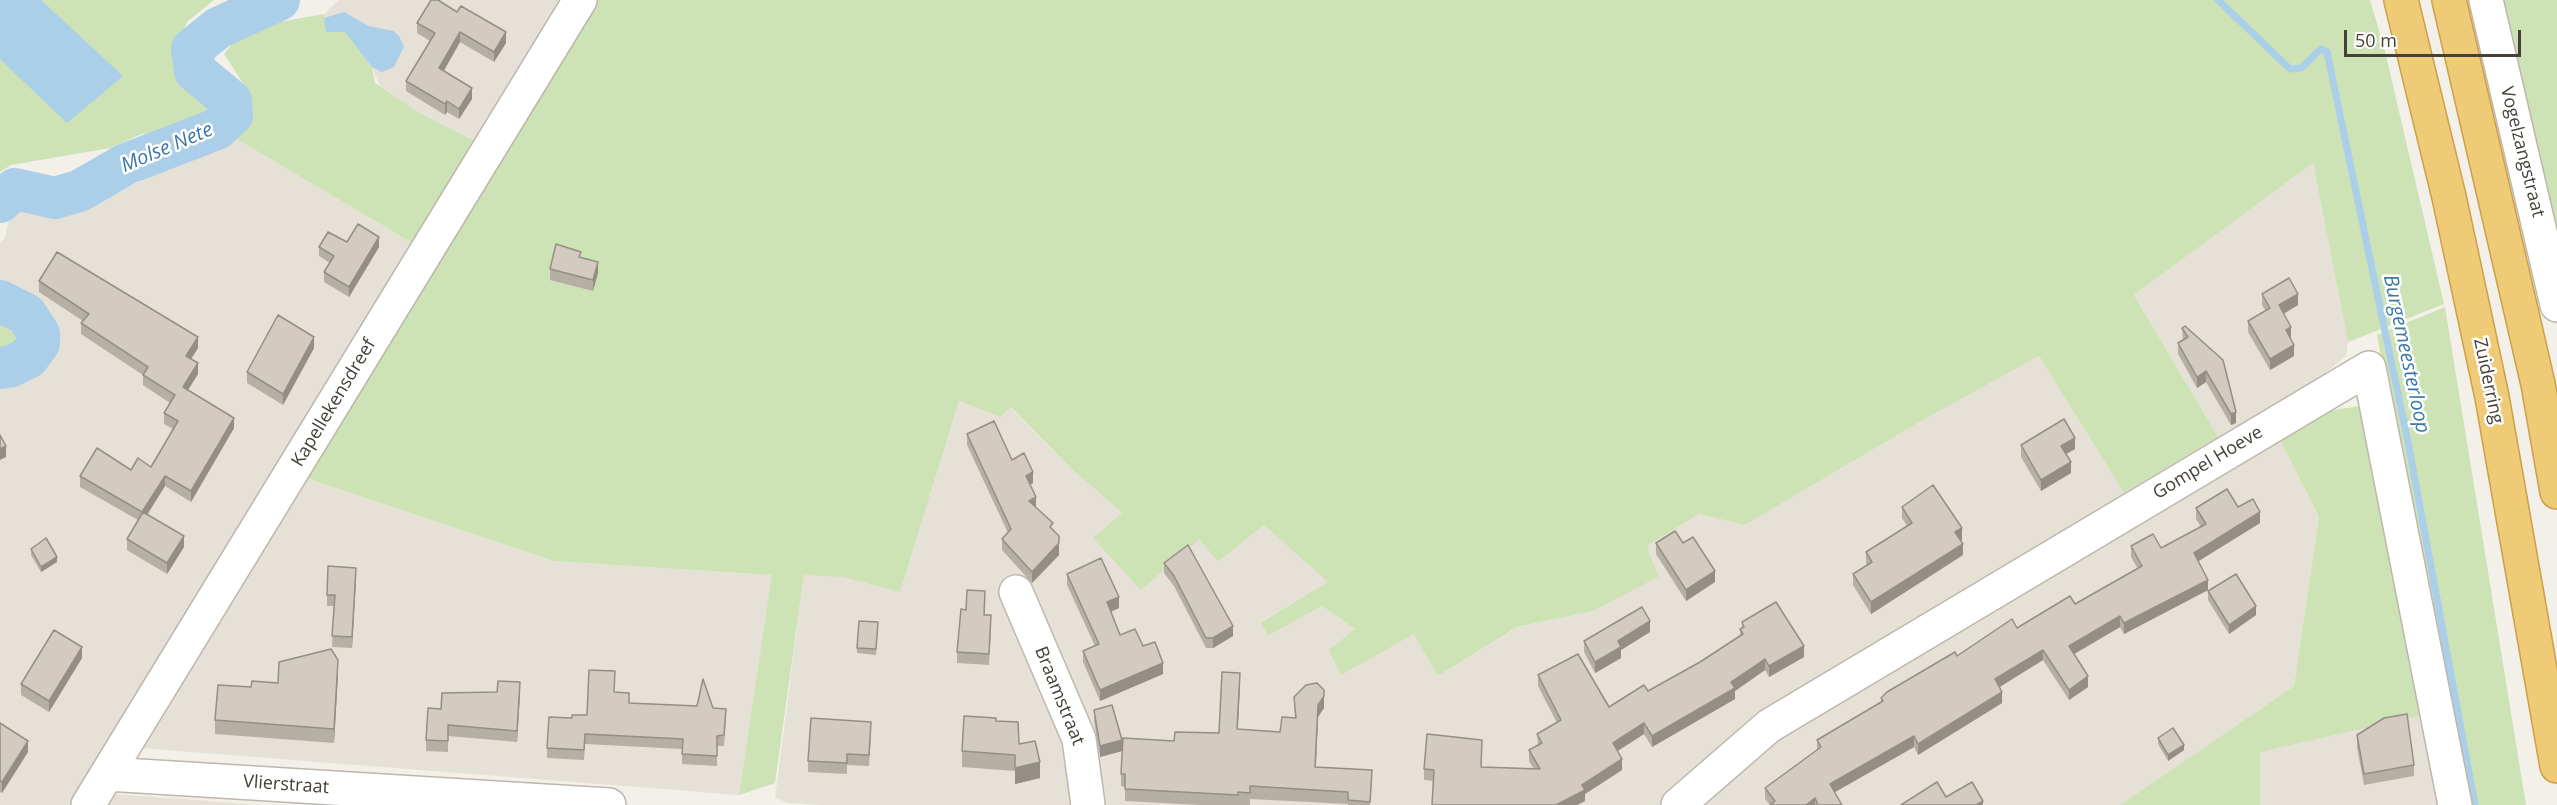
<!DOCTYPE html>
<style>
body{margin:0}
#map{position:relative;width:2557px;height:805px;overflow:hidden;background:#f2f0e8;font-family:"Open Sans",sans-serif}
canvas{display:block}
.scale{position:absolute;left:2344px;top:30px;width:177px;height:27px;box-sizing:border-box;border:3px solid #454038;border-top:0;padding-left:8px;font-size:18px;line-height:21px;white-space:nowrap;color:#454038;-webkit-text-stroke:4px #fff;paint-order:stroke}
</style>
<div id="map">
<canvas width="2557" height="805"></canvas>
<div class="scale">50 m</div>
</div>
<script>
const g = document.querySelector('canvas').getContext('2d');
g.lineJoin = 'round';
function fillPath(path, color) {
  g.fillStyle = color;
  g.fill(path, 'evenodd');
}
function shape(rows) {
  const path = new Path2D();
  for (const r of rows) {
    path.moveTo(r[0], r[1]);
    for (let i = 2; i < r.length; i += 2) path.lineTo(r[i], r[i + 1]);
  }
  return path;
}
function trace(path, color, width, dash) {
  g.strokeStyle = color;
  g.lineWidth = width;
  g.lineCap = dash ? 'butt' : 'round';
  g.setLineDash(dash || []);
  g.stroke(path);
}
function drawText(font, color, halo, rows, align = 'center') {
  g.font = font + ' "Open Sans",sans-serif';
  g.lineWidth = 5;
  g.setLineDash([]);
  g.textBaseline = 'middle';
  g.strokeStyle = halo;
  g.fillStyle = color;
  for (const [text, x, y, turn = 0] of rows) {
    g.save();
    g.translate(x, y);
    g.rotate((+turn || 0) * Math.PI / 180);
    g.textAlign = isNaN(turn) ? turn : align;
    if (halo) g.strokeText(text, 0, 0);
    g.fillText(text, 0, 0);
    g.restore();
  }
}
const residential = shape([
 [339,0,563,0,477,142,420,113,380,86,372,67,345,32,326,32,324,14],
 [233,137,416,245,73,805,0,805,0,382,11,380,39,366,52,347,53,332,49,318,29,300,0,285,0,243,5,237,11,212,22,204,67,211,110,196],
 [2313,163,2348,342,2346,356,2310,386,2218,437,2134,295],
 [2039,356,2124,493,1837,670,1723,747,1660,805,821,805,788,803,775,798,804,574,842,577,900,592,959,401,1000,417,1010,407,1074,471,1122,513,1199,539,1218,562,1264,525,1329,582,1261,621,1268,636,1322,606,1355,629,1341,675,1415,633,1438,676,1518,627,1593,611,1647,546,1699,514,1745,525,1923,420],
 [2280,440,2319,517,2294,686,2120,805,1695,805,1777,735],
 [306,478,554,561,773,575,739,795,140,748],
 [2427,714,2441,805,2260,805,2259,752],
 [114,794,262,805,108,805]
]);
const green = shape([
 [0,0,214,0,187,22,175,51,181,82,199,93,209,108,203,116,182,128,142,134,110,148,11,165,0,172],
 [598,0,2370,0,2384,47,2444,304,2348,342,2313,163,2134,295,2218,437,2124,493,2039,356,1923,420,1745,525,1699,514,1647,546,1658,577,1593,611,1517,627,1438,676,1414,634,1341,675,1329,650,1355,629,1322,606,1268,636,1261,622,1328,582,1264,525,1218,562,1199,539,1141,590,1093,538,1122,513,1074,471,1011,407,1000,417,959,401,900,592,842,577,804,575,775,783,739,795,772,575,554,561,306,478],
 [2503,0,2557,0,2557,245,2526,104],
 [324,14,326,32,345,32,372,67,375,83,420,113,477,142,416,245,233,137,247,120,250,94,224,54,246,28],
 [2445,307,2526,805,2466,805,2377,335],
 [0,315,16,322,21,335,20,343,0,356],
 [2359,406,2367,424,2427,714,2260,752,2260,805,2120,805,2294,686,2319,517,2280,440,2329,411]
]);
const water = shape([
 [0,0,41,0,123,76,67,123,0,59],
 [344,12,369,26,393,31,399,36,404,47,394,67,382,72,372,67,345,32,326,32,324,18]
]);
const stream = shape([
 [2218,0,2290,69,2301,68,2321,49,2327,52,2408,442,2475,805]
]);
const river = shape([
 [0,202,15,189,55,198,79,191,126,164,217,129,232,115,231,101,195,71,192,49,218,28,279,0],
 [0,301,26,314,39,334,39,343,28,358,9,367,0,368]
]);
const minor = shape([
 [2486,0,2557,305],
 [1016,592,1079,739,1088,805],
 [107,774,609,805],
 [88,805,580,0],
 [1678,805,1769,726,2369,368,2455,805]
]);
const highway = shape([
 [2401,0,2449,197,2492,397,2557,766],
 [2449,0,2538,384,2557,492]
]);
const wall = shape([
 [431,0,506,43,494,62,460,42,444,71,472,99,459,119,447,112,445,115,406,91,406,81,430,41,417,33,417,23],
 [347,242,379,247,349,297,324,282,324,272,330,263,319,256,319,247],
 [581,257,598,273,593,291,550,280,550,269],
 [39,281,198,348,191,359,198,374,188,390,234,428,191,502,165,486,148,514,184,547,167,574,127,550,127,539,138,520,80,487,80,476,151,467,173,429,164,424,164,413,170,403,143,385,143,375,81,334,81,323,83,321,39,292],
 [2262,294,2298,305,2284,314,2291,338,2290,339,2294,356,2270,370,2248,332,2248,321,2266,311,2262,305],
 [2182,328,2236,423,2231,425,2206,382,2197,388,2178,354,2178,343,2183,340],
 [314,348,283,405,247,383,247,372],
 [967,434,1012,460,1033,483,1030,485,1036,508,1053,530,1059,555,1032,583,1002,550,1002,539,1008,533,967,445],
 [2021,445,2075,449,2066,454,2071,473,2041,491,2021,457],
 [1902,507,1962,540,1960,540,1963,555,1871,614,1853,585,1853,574,1867,565,1866,563,1866,552,1907,526,1902,518],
 [2238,507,2260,523,2198,561,2208,590,2124,634,2120,627,2074,654,2088,687,2069,700,2043,660,1999,687,2002,703,1918,755,1914,747,1834,792,1842,805,1770,805,1765,799,1765,788,1817,750,1817,740,1881,702,1881,698,1957,656,2017,628,2075,604,2138,569,2131,557,2131,546,2161,548,2201,527,2196,519,2196,508],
 [1656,543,1683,543,1715,582,1686,601,1656,554],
 [31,549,57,562,41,572,31,555],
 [1164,563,1233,636,1213,648,1206,648,1174,586,1164,573],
 [1067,574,1119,608,1111,612,1120,635,1143,646,1163,674,1100,701,1083,662,1083,651,1095,646,1067,585],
 [356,579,352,648,332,647,334,606,327,606,327,595],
 [2208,591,2256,615,2229,634,2208,600],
 [985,602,984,615,991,626,989,665,957,663,957,652,966,610],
 [878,622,876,655,857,653,857,648],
 [1742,622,1804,657,1769,677,1765,670,1735,691,1735,699,1652,747,1644,734,1617,751,1622,770,1585,794,1585,801,1577,805,1432,805,1433,781,1424,780,1424,769,1482,751,1481,767,1534,769,1529,761,1529,750,1538,745,1537,734,1557,723,1538,686,1538,675,1609,707,1648,691,1700,662,1740,635,1740,629,1742,628],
 [1650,632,1621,650,1621,658,1595,673,1584,652,1584,641],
 [82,658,49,712,21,695,21,684],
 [338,674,334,743,215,734,215,720,251,687],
 [1240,685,1238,729,1280,732,1295,718,1294,697,1324,708,1318,717,1316,767,1372,782,1370,805,1348,805,1348,804,1250,799,1250,805,1200,805,1125,801,1125,787,1121,786,1121,774,1174,741,1219,733],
 [614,692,629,703,713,708,726,719,724,746,717,746,717,766,682,764,682,749,585,744,584,760,547,758,547,748,572,718,587,715],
 [520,693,517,742,448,736,448,752,426,751,426,740,441,709],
 [1094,710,1122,751,1100,757,1094,721],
 [996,721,1019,744,1040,778,1015,784,1015,771,962,767,962,751],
 [0,723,28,752,2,793,0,792],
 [871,734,869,766,847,765,847,774,808,772,808,761],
 [2357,735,2414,765,2414,776,2364,785,2357,747],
 [2158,738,2184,750,2168,761,2158,744]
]);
const shadedWall = shape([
 [460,32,460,42,439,79,439,68],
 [506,32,506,43,494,62,494,52],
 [472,88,472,99,459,119,459,109],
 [447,101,447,112,445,115,445,104],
 [379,237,379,247,349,297,349,287],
 [598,262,598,273,593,291,593,280],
 [2298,294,2298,305,2279,316,2279,305],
 [2291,327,2291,338,2286,341,2286,330],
 [198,337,198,348,186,367,186,356],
 [314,337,314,348,283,405,283,394],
 [2294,345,2294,356,2270,370,2270,359],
 [198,363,198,374,183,398,183,387],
 [2206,371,2206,382,2197,388,2197,377],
 [2236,412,2236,423,2231,425,2231,414],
 [234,418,234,428,191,502,191,491],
 [2075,438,2075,449,2061,457,2061,446],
 [6,446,6,457,0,460,0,449],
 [2071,462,2071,473,2041,491,2041,480],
 [1033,472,1033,483,1026,487,1026,476],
 [165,476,165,486,142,522,142,512],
 [1036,497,1036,508,1029,501],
 [2260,512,2260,523,2194,564,2194,553],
 [1962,528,1962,540,1955,543,1955,532],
 [184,536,184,547,167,574,167,563],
 [1059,543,1059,555,1032,583,1032,572],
 [1963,544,1963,555,1871,614,1871,602],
 [57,557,57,562,41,572,41,567],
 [356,568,356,579,352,648,352,637],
 [1715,571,1715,582,1686,601,1686,590],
 [2208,580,2208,590,2124,634,2124,623],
 [1119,597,1119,608,1107,613,1107,602],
 [2256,606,2256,615,2229,634,2229,625],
 [2120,616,2120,627,2069,657,2069,646],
 [1650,621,1650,632,1621,650,1621,658,1595,673,1595,662,1618,641],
 [1233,626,1233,636,1213,648,1213,638],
 [1804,646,1804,657,1769,677,1769,666],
 [82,647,82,658,49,712,49,701],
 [2043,650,2043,660,1995,690,1995,679],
 [1765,659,1765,670,1735,691,1735,699,1652,747,1652,736],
 [338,660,338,674,334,743,334,729],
 [1163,663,1163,674,1100,701,1100,690],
 [1240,673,1240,685,1237,741,1237,729],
 [2088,676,2088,687,2069,700,2069,690],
 [520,682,520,693,517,742,517,731],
 [2002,692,2002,703,1918,755,1918,744],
 [1324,696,1324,708,1318,717,1315,779,1318,705],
 [1644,723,1644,734,1613,754,1613,743],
 [1914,736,1914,747,1830,795,1830,784],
 [1122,740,1122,751,1100,757,1100,746],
 [28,741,28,752,2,793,2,782],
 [2184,745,2184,750,2168,761,2168,755],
 [1622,759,1622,770,1585,794,1585,801,1577,805,1556,805,1582,785],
 [1040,762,1040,778,1015,784,1015,768],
 [1815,798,1815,805,1806,805],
 [1983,801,1983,805,1976,805]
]);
const building = shape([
 [431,0,438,0,457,12,461,6,506,32,494,52,460,32,439,68,472,88,459,109,447,101,445,104,406,81,435,33,417,23,431,0],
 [358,224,379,237,349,287,324,272,334,256,319,247,328,232,347,242,358,224],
 [556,244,581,252,579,257,598,262,593,280,550,269,556,244],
 [57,252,198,337,186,356,198,363,183,387,234,418,191,491,165,476,142,512,80,476,97,448,131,470,138,458,151,467,178,421,164,413,175,395,143,375,148,367,81,323,89,314,39,281,57,252],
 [2289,278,2298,294,2279,305,2291,327,2286,330,2294,345,2270,359,2248,321,2270,308,2262,294,2289,278],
 [278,315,314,337,283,394,247,372,278,315],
 [2185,326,2223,360,2236,412,2231,414,2206,371,2197,377,2178,343,2188,337,2182,328,2185,326],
 [2064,419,2075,438,2061,446,2071,462,2041,480,2021,445,2064,419],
 [994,421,1012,460,1024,453,1033,472,1026,476,1036,497,1029,501,1053,523,1050,527,1059,536,1059,543,1032,572,1002,539,1011,529,967,434,994,421],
 [0,435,6,446,0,449,0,435],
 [1933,485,1962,528,1955,532,1963,544,1871,602,1853,574,1872,562,1866,552,1912,523,1902,507,1933,485],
 [2227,489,2238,507,2253,499,2260,512,2194,553,2208,580,2124,623,2120,616,2069,646,2088,676,2069,690,2043,650,1995,679,2002,692,1918,744,1914,736,1830,784,1842,805,1818,805,1815,798,1806,805,1770,805,1775,801,1765,788,1821,747,1817,740,1883,701,1881,698,1887,692,1955,652,1957,656,2012,619,2017,628,2070,596,2075,604,2142,566,2131,546,2153,534,2161,548,2206,524,2196,508,2227,489],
 [143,512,184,536,167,563,127,539,143,512],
 [1675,531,1683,543,1693,537,1715,571,1686,590,1656,543,1675,531],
 [46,538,57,557,41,567,31,549,46,538],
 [1188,545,1233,626,1213,638,1206,638,1174,576,1164,563,1188,545],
 [1101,558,1119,597,1107,602,1120,635,1135,629,1143,646,1155,642,1163,663,1100,690,1083,651,1099,644,1067,574,1101,558],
 [328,566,356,568,352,637,332,636,335,595,327,595,328,566],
 [2236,574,2256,606,2229,625,2208,591,2236,574],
 [967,590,985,591,984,615,991,615,989,654,957,652,961,609,966,610,967,590],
 [1776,602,1804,646,1769,666,1765,659,1731,682,1735,688,1652,736,1644,723,1613,743,1622,759,1582,785,1585,790,1556,805,1432,805,1434,770,1424,769,1427,734,1482,740,1481,767,1540,769,1529,750,1542,743,1537,734,1561,720,1538,675,1578,654,1609,707,1644,685,1648,691,1700,662,1743,634,1740,629,1744,627,1742,622,1776,602],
 [1642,607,1650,621,1618,641,1621,647,1595,662,1584,641,1642,607],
 [859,621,878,622,876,649,857,648,859,621],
 [54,630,82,647,49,701,21,684,54,630],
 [331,649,338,660,334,729,215,720,218,685,251,687,252,681,278,683,279,662,331,649],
 [589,670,615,671,614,692,629,693,629,703,697,706,703,679,713,708,726,709,724,735,717,736,717,756,682,754,683,739,585,734,584,750,547,748,549,717,572,718,572,715,587,715,589,670],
 [1222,672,1240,673,1237,729,1280,732,1282,717,1296,718,1294,697,1306,685,1317,683,1324,690,1324,696,1318,705,1315,767,1372,770,1370,802,1348,800,1348,792,1250,786,1250,793,1238,792,1238,795,1125,789,1125,774,1121,774,1123,738,1174,741,1175,732,1219,733,1222,672],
 [498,681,520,682,517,731,448,725,448,741,426,740,428,708,441,709,442,693,497,692,498,681],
 [1112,705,1122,740,1100,746,1094,710,1112,705],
 [2407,714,2414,765,2364,774,2357,735,2384,718,2407,714],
 [964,716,996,718,996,721,1018,722,1019,744,1035,741,1040,762,1015,768,1015,755,962,751,964,716],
 [811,718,871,722,869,755,847,754,847,763,808,761,811,718],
 [0,723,28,741,2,782,0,781,0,723],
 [2173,728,2184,745,2168,755,2158,738,2173,728],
 [1937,782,1946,797,1972,782,1983,801,1976,805,1901,805,1937,782]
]);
const streetNames = [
 ["Vogelzangstraat",2522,152,76],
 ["Zuiderring",2488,381,78],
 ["Kapellekensdreef",334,403,-59],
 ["Gompel Hoeve",2208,463,-31],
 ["Braamstraat",1059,696,68],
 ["Vlierstraat",286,785,4]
];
const waterNames = [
 ["Molse Nete",167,148,-23],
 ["Burgemeesterloop",2406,354,78]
];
fillPath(residential, '#e6e1d7');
fillPath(green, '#cde2b5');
fillPath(water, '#abcee9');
trace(stream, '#abcee9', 7);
trace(river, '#abcee9', 42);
trace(minor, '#bdb7ac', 36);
trace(highway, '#cd9f48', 36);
trace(minor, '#fff', 33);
trace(highway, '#efca77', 33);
fillPath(wall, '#b5afa4');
fillPath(shadedWall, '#948e86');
fillPath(building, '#d3cbbf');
trace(building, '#948e86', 1.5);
drawText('18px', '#454038', '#fff', streetNames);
drawText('italic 20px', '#3c77a6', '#fff', waterNames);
</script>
